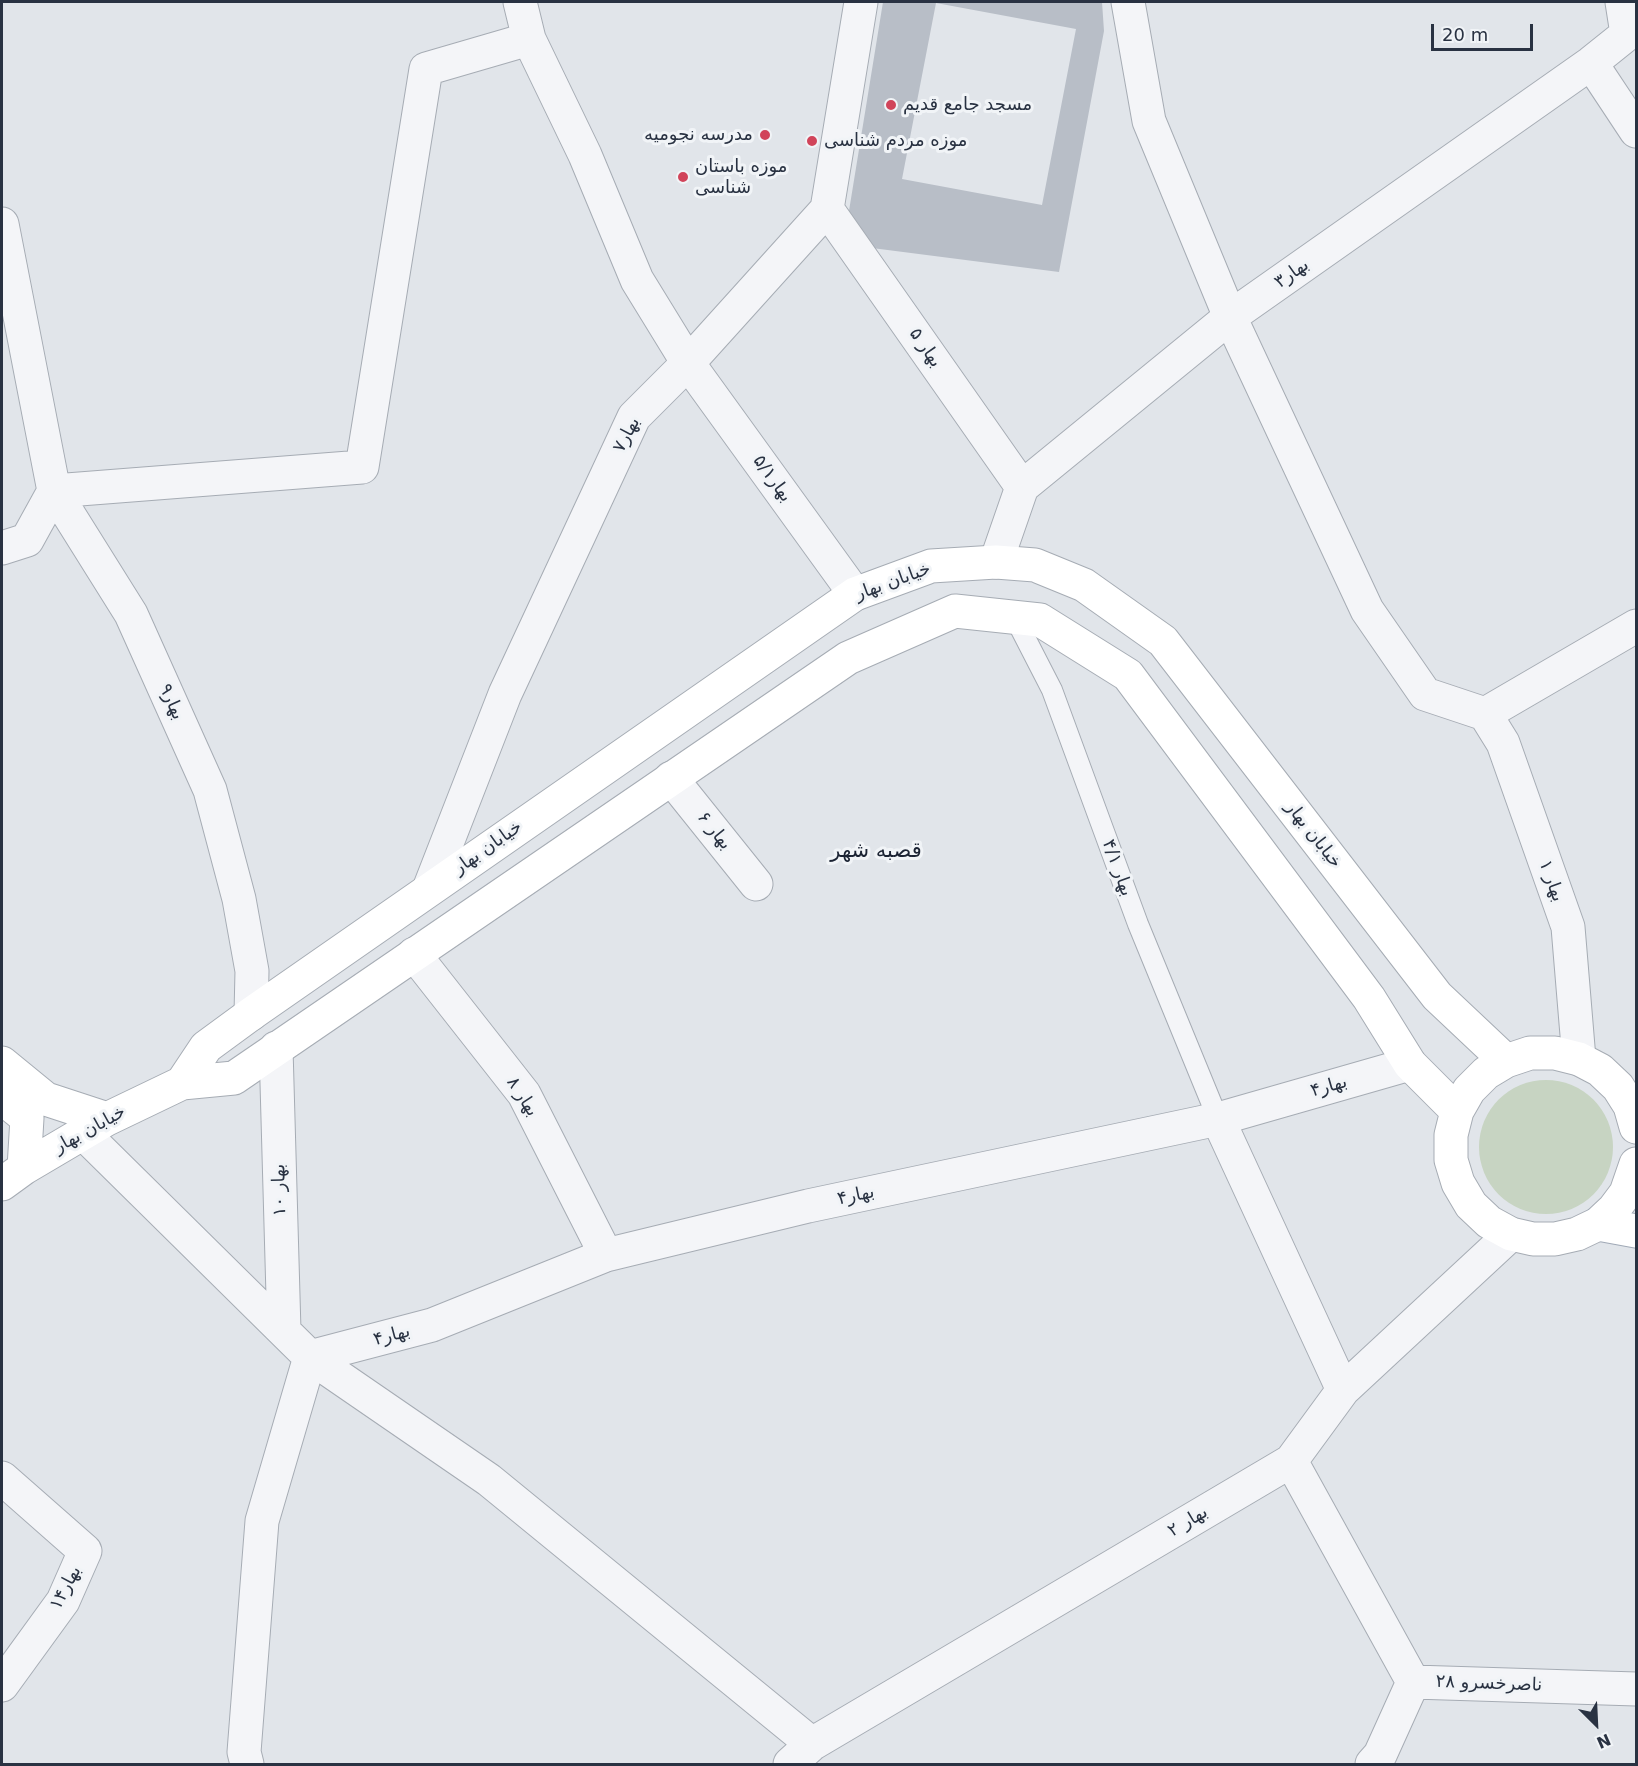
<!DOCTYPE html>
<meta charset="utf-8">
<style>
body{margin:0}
#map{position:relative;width:1638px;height:1766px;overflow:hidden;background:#e1e5ea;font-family:"DejaVu Sans",sans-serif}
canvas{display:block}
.frame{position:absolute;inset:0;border:3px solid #293242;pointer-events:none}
.north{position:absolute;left:1566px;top:1694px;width:60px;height:60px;-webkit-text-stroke:4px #f1f4f7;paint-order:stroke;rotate:156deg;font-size:16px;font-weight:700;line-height:24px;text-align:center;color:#293242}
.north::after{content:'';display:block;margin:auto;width:21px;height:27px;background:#293242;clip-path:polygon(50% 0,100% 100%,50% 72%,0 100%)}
.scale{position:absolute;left:1431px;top:24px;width:102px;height:27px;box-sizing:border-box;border:3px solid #293242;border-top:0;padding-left:8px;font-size:18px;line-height:21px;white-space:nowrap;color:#293242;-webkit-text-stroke:4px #f1f4f7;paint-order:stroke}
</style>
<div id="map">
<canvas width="1638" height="1766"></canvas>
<div class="frame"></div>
<div class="north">N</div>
<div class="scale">20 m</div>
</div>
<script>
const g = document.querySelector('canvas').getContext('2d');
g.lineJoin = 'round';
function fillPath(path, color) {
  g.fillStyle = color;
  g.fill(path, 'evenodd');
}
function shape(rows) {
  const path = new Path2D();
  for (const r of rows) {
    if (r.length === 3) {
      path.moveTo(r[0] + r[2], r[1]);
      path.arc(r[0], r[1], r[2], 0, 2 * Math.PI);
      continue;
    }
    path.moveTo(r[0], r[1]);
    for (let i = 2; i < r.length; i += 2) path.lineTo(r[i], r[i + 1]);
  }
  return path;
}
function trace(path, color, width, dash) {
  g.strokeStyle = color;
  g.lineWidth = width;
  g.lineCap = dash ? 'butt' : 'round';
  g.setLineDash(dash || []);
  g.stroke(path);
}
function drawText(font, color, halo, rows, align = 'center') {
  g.font = font + ' "DejaVu Sans",Cairo,sans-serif';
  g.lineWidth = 6;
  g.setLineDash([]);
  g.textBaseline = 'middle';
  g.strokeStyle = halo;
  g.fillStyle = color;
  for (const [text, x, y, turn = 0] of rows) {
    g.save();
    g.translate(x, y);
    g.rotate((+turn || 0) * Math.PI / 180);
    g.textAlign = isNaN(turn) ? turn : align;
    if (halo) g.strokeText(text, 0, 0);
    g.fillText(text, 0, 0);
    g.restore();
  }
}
const green = shape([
 [1546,1147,67]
]);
const building = shape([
 [883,2,1102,2,1104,31,1059,272,872,248,848,217],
 [936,3,1076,29,1042,205,902,179]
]);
const lane = shape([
 [1015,618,1052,690,1138,924,1218,1119]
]);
const street = shape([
 [1128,2,1149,121,1230,317,1367,610,1425,694,1485,714,1636,626],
 [1622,2,1627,34],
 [1591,63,1636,131],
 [827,209,1022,487],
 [2,224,54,491,362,467,426,69,529,39],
 [2,548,27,540,54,491,131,614,210,790,239,899,252,971,251,1014],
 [996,562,1022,487,1230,317,1591,63,1636,27],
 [855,594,688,363,827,209,861,2],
 [1485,714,1503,743,1568,927,1579,1059],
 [671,778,756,884],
 [429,889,505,694,634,417,688,363,637,280,585,155,529,39,520,2],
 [414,954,524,1094,606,1255],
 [276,1048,284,1331],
 [1218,1119,1343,1390],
 [83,1133,310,1357,489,1480,812,1744],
 [1291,1461,1413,1682,1380,1755,1372,1764],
 [2,1478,85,1551,63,1601,2,1685],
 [1413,1682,1636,1689],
 [247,1764,244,1752,262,1521,310,1357,432,1325,606,1255,808,1206,1218,1119,1410,1064],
 [790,1764,812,1744,1291,1461,1343,1390,1511,1234]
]);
const secondary = shape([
 [2,1063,46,1099,107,1119],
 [182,1083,206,1047,251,1014,855,594,931,566,996,562,1035,565,1084,585,1163,641,1437,996,1506,1061],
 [2,1098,27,1118],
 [1636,1127,1630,1106,1618,1087,1600,1070,1579,1059,1555,1053,1530,1053,1506,1061,1486,1073,1469,1090,1457,1111,1451,1135,1451,1160,1458,1183,1471,1205,1489,1222,1511,1234,1533,1239,1555,1239,1577,1234,1598,1224,1614,1209,1626,1193,1636,1164],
 [24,1168,27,1118],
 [2,1184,24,1168,107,1119,182,1083,234,1078,848,658,955,611,1040,620,1128,675,1369,998,1410,1064,1457,1111]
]);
const primary = shape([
 [1598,1224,1636,1231]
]);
const markers = [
 [891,105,6,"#d1445a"],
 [765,135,6,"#d1445a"],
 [812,141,6,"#d1445a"],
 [683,177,6,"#d1445a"]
];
const poiNames = [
 ["مسجد جامع قدیم",903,105],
 ["مدرسه نجومیه",753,135,"right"],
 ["موزه مردم شناسی",824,141],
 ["موزه باستان",695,167],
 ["شناسی",695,188]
];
const streetNames = [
 ["بهار۳",1292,274,-35],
 ["بهار ۵",925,348,55],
 ["بهار۷",627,435,-62],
 ["بهار۵/۱",772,479,54],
 ["خیابان بهار",893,582,-20],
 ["بهار۹",171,702,66],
 ["بهار ۶",714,831,51],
 ["خیابان بهار",1313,835,52],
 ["خیابان بهار",488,848,-35],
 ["بهار ۴/۱",1117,868,70],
 ["بهار ۱",1551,881,70],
 ["بهار۴",1329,1087,-16],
 ["بهار ۸",522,1097,57],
 ["خیابان بهار",90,1130,-29],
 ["بهار ۱۰",280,1190,-91],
 ["بهار۴",856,1196,-12],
 ["بهار۴",392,1336,-15],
 ["بهار ۲",1188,1522,-31],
 ["بهار۱۴",66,1588,-62],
 ["ناصرخسرو ۲۸",1489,1684,2]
];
const quarterNames = [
 ["قصبه شهر",876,852]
];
fillPath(green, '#c7d4c2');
fillPath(building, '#b8bec7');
trace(lane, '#a6acb4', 22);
trace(street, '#a6acb4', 35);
trace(secondary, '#a6acb4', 35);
trace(primary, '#a0a9b6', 35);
trace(lane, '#f4f5f8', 20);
trace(street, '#f4f5f8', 33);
trace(secondary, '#fff', 33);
trace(primary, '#fff', 33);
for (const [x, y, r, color] of markers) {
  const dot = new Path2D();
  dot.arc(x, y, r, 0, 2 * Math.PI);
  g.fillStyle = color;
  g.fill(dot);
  trace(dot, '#f1f4f7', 2);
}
drawText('18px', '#293242', '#f1f4f7', poiNames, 'left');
drawText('18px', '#293242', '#f1f4f7', streetNames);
drawText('21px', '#1b2333', '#f1f4f7', quarterNames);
</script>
